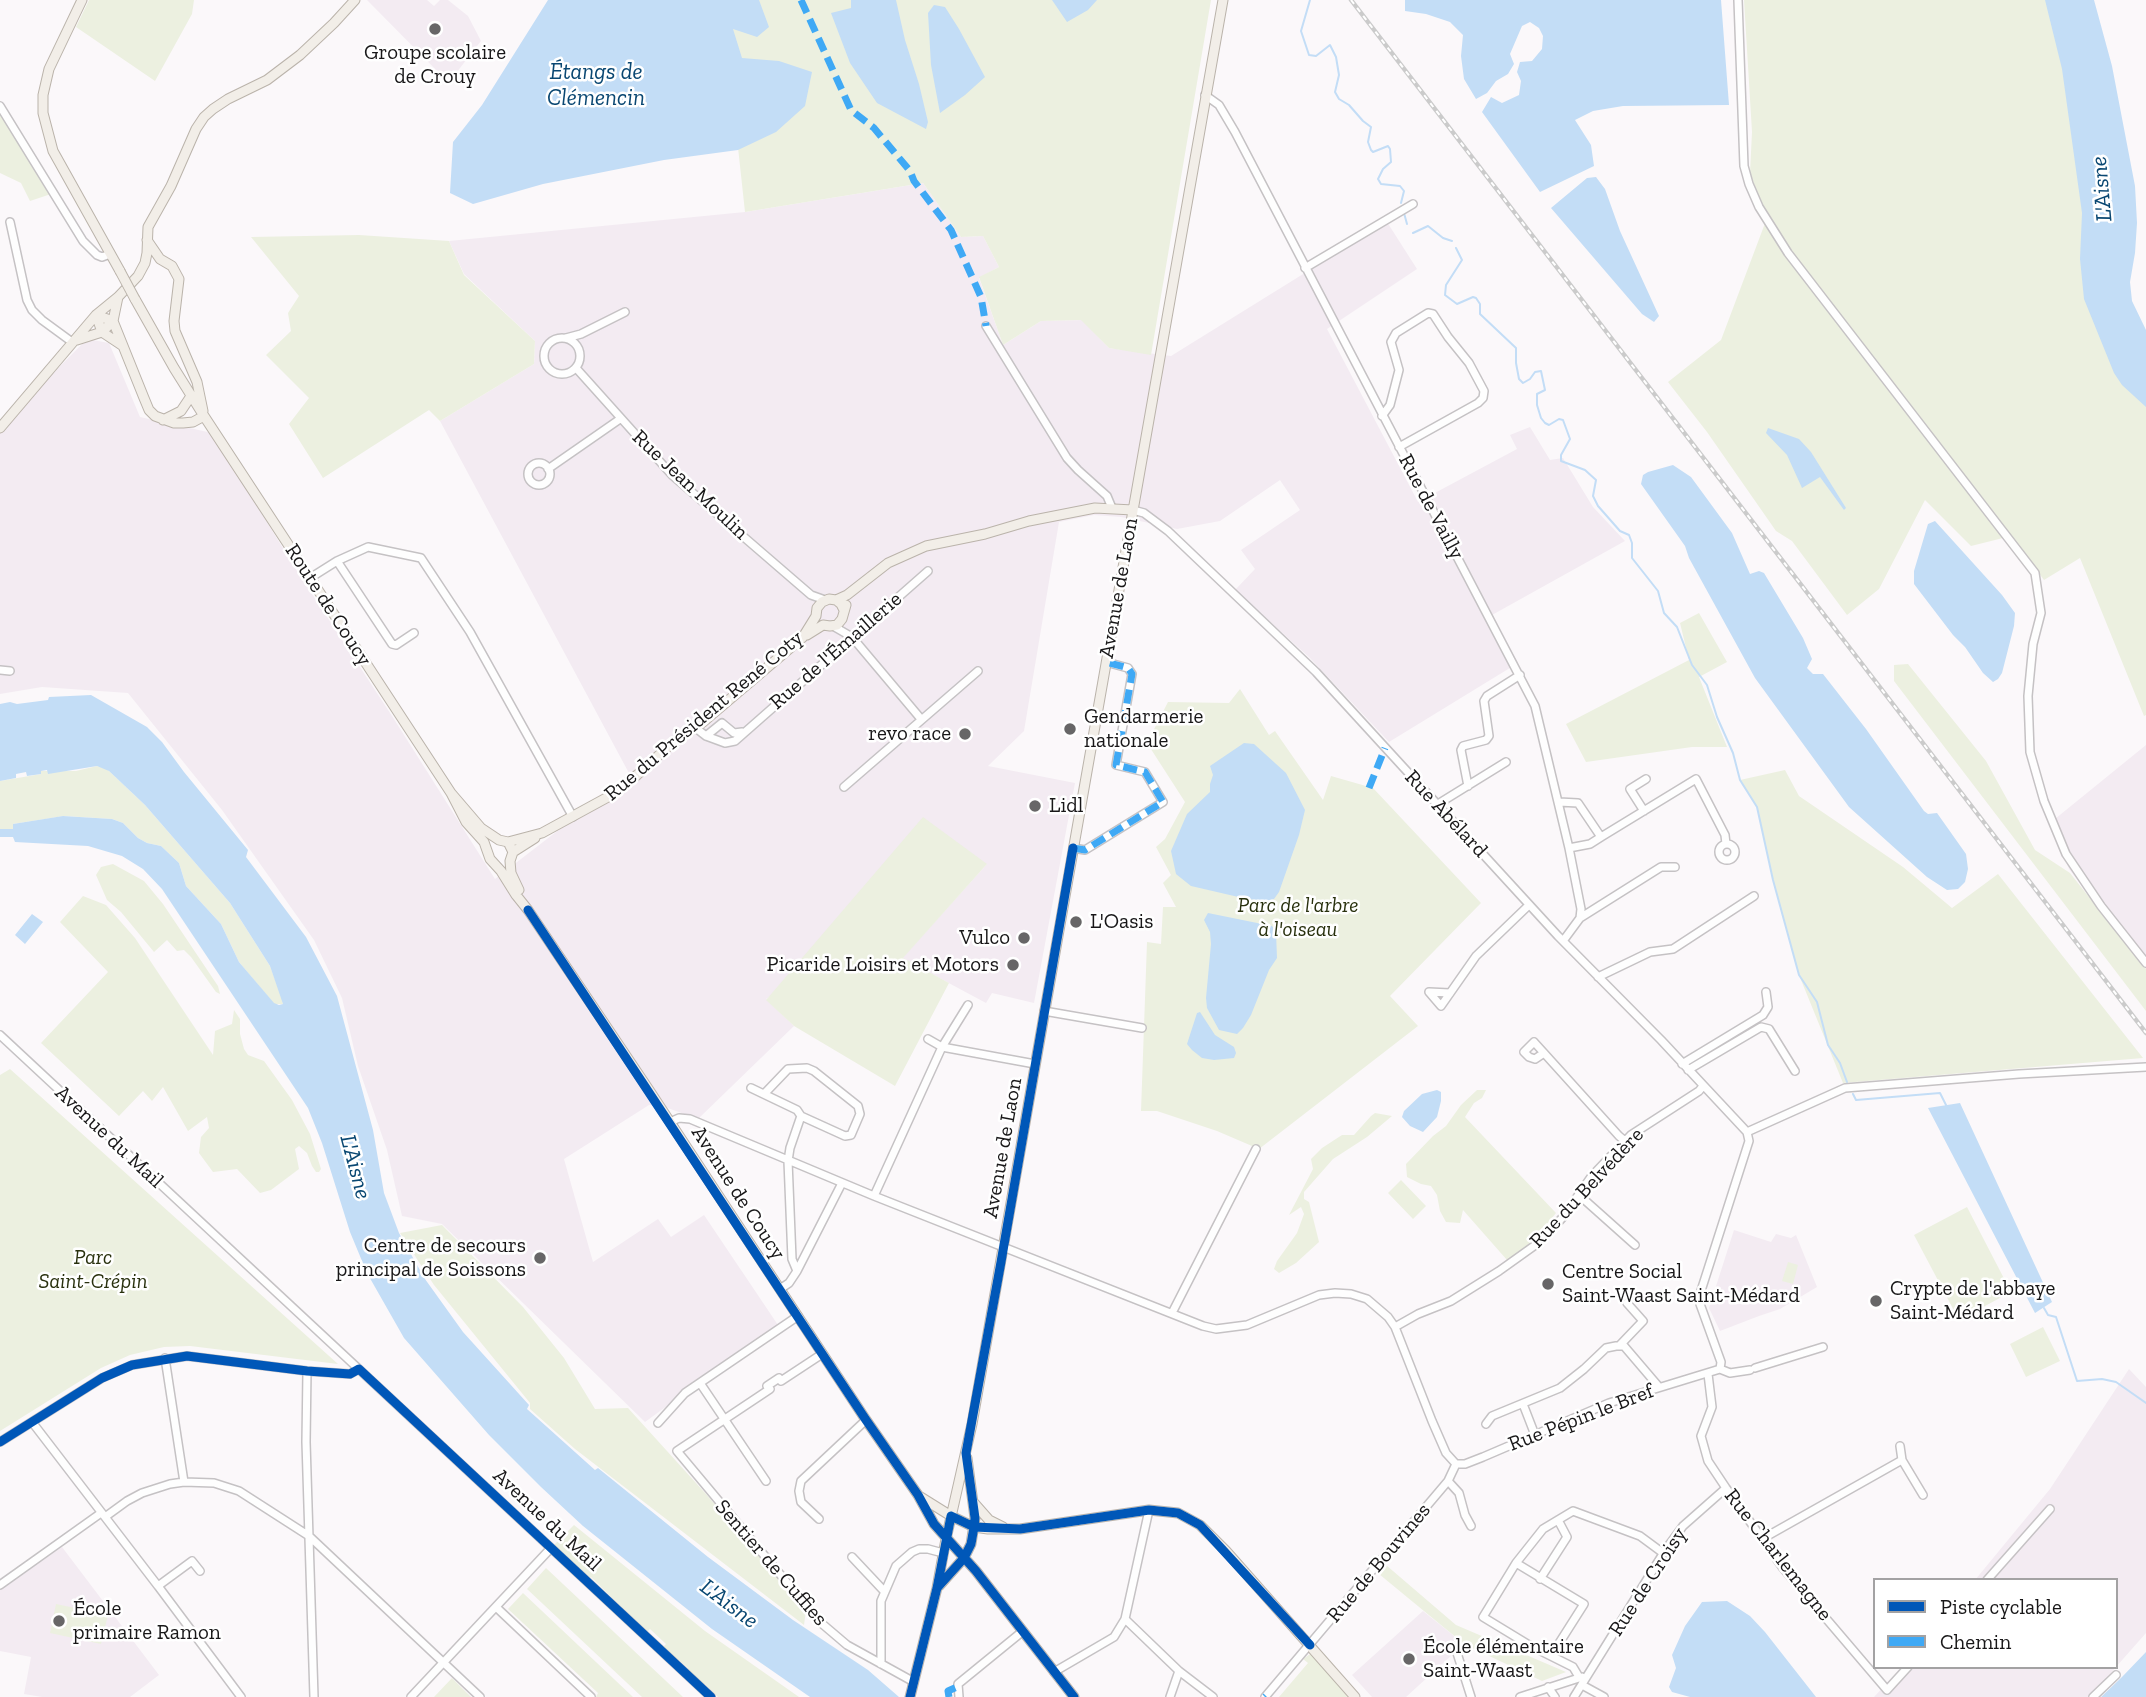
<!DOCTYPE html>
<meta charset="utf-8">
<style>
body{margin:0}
#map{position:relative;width:2146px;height:1697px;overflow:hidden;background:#fbf8fa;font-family:"Zilla Slab",serif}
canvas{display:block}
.legend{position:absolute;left:1873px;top:1578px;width:245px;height:91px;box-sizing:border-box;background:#fff;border:2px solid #a3a2a3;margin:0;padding:9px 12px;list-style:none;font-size:21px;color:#181718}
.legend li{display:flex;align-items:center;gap:14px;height:35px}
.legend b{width:35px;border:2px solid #a3a2a3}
</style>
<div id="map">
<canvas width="2146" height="1697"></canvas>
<ul class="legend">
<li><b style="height:9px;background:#0057b8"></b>Piste cyclable</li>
<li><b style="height:9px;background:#3fa9f5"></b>Chemin</li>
</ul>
</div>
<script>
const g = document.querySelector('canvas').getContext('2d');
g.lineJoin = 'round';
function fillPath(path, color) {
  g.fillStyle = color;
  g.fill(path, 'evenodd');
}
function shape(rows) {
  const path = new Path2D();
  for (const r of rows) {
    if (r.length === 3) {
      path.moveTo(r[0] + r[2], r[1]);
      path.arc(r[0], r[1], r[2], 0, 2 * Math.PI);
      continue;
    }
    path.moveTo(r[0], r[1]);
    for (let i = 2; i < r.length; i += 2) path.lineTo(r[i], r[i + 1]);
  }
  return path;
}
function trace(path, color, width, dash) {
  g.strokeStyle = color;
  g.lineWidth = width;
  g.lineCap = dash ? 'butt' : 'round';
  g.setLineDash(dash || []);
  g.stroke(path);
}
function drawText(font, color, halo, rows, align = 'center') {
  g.font = font + ' "Zilla Slab",serif';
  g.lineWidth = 5;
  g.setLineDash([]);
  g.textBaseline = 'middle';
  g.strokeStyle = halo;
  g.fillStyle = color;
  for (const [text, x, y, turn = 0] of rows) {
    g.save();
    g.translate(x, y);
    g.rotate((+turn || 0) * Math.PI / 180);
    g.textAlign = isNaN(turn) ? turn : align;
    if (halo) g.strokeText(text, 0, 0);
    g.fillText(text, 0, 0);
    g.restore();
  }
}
const built = shape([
 [367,0,427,0,434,6,440,0,448,0,468,16,481,41,453,77,444,78],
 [923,183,961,237,983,236,999,267,979,278,1003,345,1041,321,1082,320,1109,348,1171,356,1387,222,1417,269,1327,329,1418,502,1517,449,1510,435,1530,427,1550,460,1563,458,1593,507,1625,541,1492,615,1518,663,1389,742,1310,658,1235,590,1255,569,1241,550,1300,510,1280,480,1220,521,1177,529,1121,517,1094,515,1059,522,1024,731,988,766,1075,783,1034,1003,992,993,986,1003,902,958,987,864,766,999,794,1026,698,1119,665,1107,649,1105,564,1159,593,1262,658,1219,671,1237,704,1215,778,1325,645,1422,442,1224,402,1216,387,1150,358,1066,342,998,314,940,222,810,128,693,42,687,0,694,0,427,87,339,109,343,140,417,212,433,297,571,392,716,495,879,630,775,440,421,534,364,535,341,464,274,449,241,745,212],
 [2146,745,2146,969,2069,869,2050,823],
 [1734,1230,1771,1242,1776,1234,1791,1238,1796,1235,1817,1287,1780,1309,1759,1316,1720,1331,1709,1308],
 [2129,1369,2146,1387,2146,1633,2116,1667,2116,1580,1975,1580,2050,1489],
 [62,1547,159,1675,130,1697,42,1697,24,1694,31,1657,0,1651,0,1590],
 [1423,1611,1464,1644,1406,1697,1372,1697,1352,1675],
 [1902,1667,2116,1667,2090,1697,1874,1697]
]);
const green = shape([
 [89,0,194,0,192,14,155,81,76,27],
 [722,0,1211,0,1151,355,1109,348,1081,320,1041,321,1003,345,979,277,999,267,983,236,961,237,923,183,745,212],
 [1744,0,2065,0,2104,302,2146,359,2146,715,2144,716,2080,558,2044,580,2011,536,1971,546,1925,500,1879,589,1847,615,1792,541,1776,531,1707,432,1668,382,1721,340,1767,218,1750,173,1752,132],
 [0,114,51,194,30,201,21,183,0,173],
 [359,235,449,241,464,275,535,341,534,364,440,421,429,410,323,478,289,424,309,398,266,355,291,331,288,313,299,296,251,237],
 [1699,613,1727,662,1699,677,1727,747,1692,747,1586,762,1566,724,1689,660,1680,623],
 [1908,664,1986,761,2035,850,2070,873,2146,969,2146,1011,1894,681,1894,665],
 [1240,689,1269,735,1275,731,1323,800,1331,776,1373,788,1481,903,1390,996,1418,1026,1259,1149,1217,1131,1157,1111,1141,1111,1147,942,1161,944,1163,907,1176,907,1163,883,1171,875,1156,847,1165,839,1185,802,1147,743,1168,702,1229,703],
 [97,766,107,769,145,805,230,903,270,966,282,998,283,1004,274,1004,239,962,221,924,186,886,179,863,161,846,147,843,138,838,123,823,112,819,64,816,13,824,13,829,0,829,0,781,41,774,41,771,76,771],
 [1785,770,1799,796,1903,867,1952,908,1998,874,2143,1058,1843,1083,1799,975,1773,880,1757,807,1740,780],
 [923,817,987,864,903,958,949,983,895,1086,794,1026,766,1000],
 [113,864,144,881,163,904,218,986,220,994,216,992,191,957,184,950,177,951,167,940,154,952,121,912,107,900,96,875,101,867],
 [83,896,106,905,135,938,213,1055,215,1031,232,1024,234,1010,240,1019,240,1034,244,1049,248,1055,264,1061,292,1100,310,1134,321,1169,319,1172,316,1172,312,1166,307,1153,299,1146,295,1149,299,1169,271,1190,260,1193,237,1169,213,1172,199,1153,201,1137,209,1128,207,1117,188,1131,163,1087,152,1101,143,1091,119,1116,41,1043,108,972,60,922],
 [10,1069,338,1364,190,1346,164,1347,130,1355,101,1368,0,1431,0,1075],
 [1477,1090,1486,1090,1482,1098,1474,1103,1465,1117,1556,1213,1533,1242,1507,1260,1463,1210,1460,1223,1446,1222,1440,1211,1437,1195,1431,1186,1421,1184,1407,1177,1406,1164,1433,1136,1446,1126,1461,1105],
 [1375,1113,1392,1116,1367,1137,1333,1159,1304,1192,1304,1199,1309,1202,1319,1242,1296,1263,1279,1273,1274,1269,1277,1261,1297,1233,1304,1214,1301,1207,1289,1215,1313,1169,1311,1159,1322,1148,1342,1135,1354,1135,1371,1116],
 [1401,1180,1426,1206,1413,1219,1388,1193],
 [1967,1207,2011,1292,1959,1320,1914,1235],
 [442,1225,523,1307,564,1358,595,1409,628,1408,706,1494,806,1610,804,1625,575,1449,530,1409,530,1403,434,1285,400,1233],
 [1788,1262,1798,1265,1793,1284,1782,1281],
 [2043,1327,2060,1361,2026,1377,2010,1344],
 [574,1525,705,1631,799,1697,718,1697,705,1684,703,1685,687,1669,688,1668,679,1660,678,1661,663,1647,666,1644,650,1629,647,1632,591,1577,589,1578,554,1545],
 [1386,1565,1456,1625,1566,1672,1542,1681,1464,1644,1379,1574],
 [546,1568,683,1697,642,1697,527,1589],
 [523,1593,633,1697,596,1697,598,1693,508,1609],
 [56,1604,108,1615,101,1644,50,1633],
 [1310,1654,1313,1654,1353,1697,1279,1697,1308,1663,1303,1659],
 [452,1678,471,1697,434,1697]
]);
const water = shape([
 [548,0,759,0,769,27,757,37,733,29,742,58,779,61,812,72,805,106,776,132,738,150,664,160,543,184,473,204,450,193,453,142,482,105],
 [851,0,896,0,905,40,919,84,928,122,926,129,877,103,850,63,831,13,851,8],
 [1052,0,1097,0,1088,10,1067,22],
 [1405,0,1721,0,1729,105,1623,106,1593,111,1575,120,1591,145,1594,166,1540,192,1482,112,1491,97,1502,103,1519,95,1521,81,1517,72,1520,62,1532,61,1542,49,1543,36,1539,28,1530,22,1522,26,1510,54,1514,64,1508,74,1496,81,1487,93,1476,99,1464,79,1461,56,1463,35,1450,22,1426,14,1405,11],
 [2045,0,2094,0,2112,66,2135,186,2137,223,2135,253,2130,282,2132,301,2146,330,2146,407,2122,385,2114,373,2084,299,2080,259,2082,213,2062,69],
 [934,5,945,7,959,29,985,77,965,95,940,113,931,65,928,13],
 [1596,177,1605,189,1620,231,1659,316,1654,322,1642,314,1551,208,1587,178],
 [1768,428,1799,439,1811,452,1846,508,1844,510,1820,477,1802,488,1787,455,1766,433],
 [1673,465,1691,477,1732,533,1750,574,1759,571,1764,573,1803,638,1812,659,1807,668,1813,674,1823,674,1866,729,1924,811,1928,814,1937,813,1966,854,1968,869,1965,882,1958,889,1947,890,1927,877,1849,807,1755,678,1689,558,1685,546,1641,484,1643,475,1648,472],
 [1935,521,2002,595,2015,613,2014,626,2002,673,1998,679,1993,682,1983,673,1965,647,1953,635,1914,584,1914,571,1928,524],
 [91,695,147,727,162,742,184,772,248,850,246,857,306,937,337,996,373,1130,384,1193,399,1233,425,1279,463,1332,529,1405,527,1409,595,1470,598,1468,708,1557,793,1620,868,1670,899,1697,810,1697,712,1629,583,1526,541,1487,489,1435,404,1338,367,1273,350,1232,322,1143,308,1108,162,889,143,869,122,856,88,846,15,842,13,837,0,837,0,829,13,829,13,824,63,816,112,819,123,823,138,838,147,843,161,846,179,863,186,886,221,924,239,962,274,1003,279,1005,283,1004,270,966,230,903,145,805,109,771,97,766,48,774,47,770,41,771,41,774,27,776,26,772,16,774,16,778,0,781,0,704,10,702,17,704,48,700,49,697],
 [1244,743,1254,744,1286,773,1305,810,1299,835,1279,892,1274,899,1267,901,1247,899,1191,886,1176,874,1171,851,1187,814,1210,792,1210,784,1213,775,1210,766],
 [1208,913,1272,926,1276,932,1277,958,1269,970,1251,1015,1243,1028,1237,1034,1219,1030,1207,1008,1206,998,1211,944,1210,932,1204,920],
 [32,914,43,922,25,944,15,935],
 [1200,1012,1215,1035,1234,1047,1236,1053,1234,1058,1214,1060,1202,1058,1192,1050,1187,1044,1197,1013],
 [1437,1090,1441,1092,1441,1101,1437,1117,1423,1132,1410,1126,1402,1117,1404,1111,1422,1094],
 [1960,1103,2052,1302,2035,1313,1928,1108],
 [1727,1601,1750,1616,1765,1632,1816,1697,1690,1697,1672,1692,1669,1687,1676,1668,1672,1655,1685,1626,1702,1602],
 [2146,1652,2146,1697,2101,1697,2122,1677]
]);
const stream = shape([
 [1310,0,1301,31,1309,55,1316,56,1330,45,1336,57,1339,75,1335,92,1339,99,1349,105,1363,121,1371,127,1368,142,1371,150,1373,152,1388,146,1390,149,1391,162,1383,169,1378,179,1381,184,1400,186,1404,191,1401,203],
 [1404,213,1407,224],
 [1413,233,1428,226,1443,238,1452,241],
 [1456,248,1462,260,1446,285,1445,295,1457,304,1473,297,1476,298,1480,304,1480,314,1516,348,1516,363,1519,379,1523,383,1530,379,1535,372,1541,371,1545,390,1537,394,1537,405,1541,418,1545,423,1549,425,1559,419,1563,420,1570,439,1561,455,1561,461,1585,470,1596,480,1593,496,1598,506,1620,531,1629,535,1632,543,1632,558,1658,591,1664,613,1677,627,1692,665,1707,685,1717,717,1733,753,1740,780,1757,807,1773,880,1799,975,1817,1002,1828,1045,1840,1063,1847,1082],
 [1853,1094,1856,1100,1940,1093,1947,1107],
 [2044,1308,2048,1315,2056,1317,2077,1381,2102,1379,2116,1382,2146,1403]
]);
const minor = shape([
 [1738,0,1744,166,1749,184,1759,207,1788,253,2035,573,2041,613,2033,644,2028,696,2030,752,2044,801,2066,854,2101,906,2146,963],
 [1205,95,1219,105,1235,132,1535,706,1569,848,1581,909,1580,918,1563,941],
 [0,106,83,241,97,255,102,257,110,254],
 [10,222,27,300,32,310,42,320,72,342],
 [1305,268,1413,204],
 [986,326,1067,458,1078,470,1107,496,1112,508],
 [566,338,581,334,625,312],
 [562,356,18],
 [576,368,672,475,811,595,825,600],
 [1382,416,1390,405,1399,370,1391,342,1396,333,1428,313,1433,314,1448,337,1469,363,1484,391,1483,398,1478,403,1399,447],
 [539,474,11],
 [548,469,620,419],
 [1133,510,1144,513,1168,531,1316,672,1558,936,1661,1040,1747,1132],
 [337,561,392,644,396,645,414,633],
 [310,578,337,561,368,547,421,558,470,632,573,817],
 [833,626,852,637,921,719],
 [0,670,10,671],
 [697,729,706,736,725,743,735,741,928,571],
 [706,736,722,723,734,733,742,732],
 [1468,786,1461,750,1463,746,1486,740,1489,736,1484,701,1487,696,1520,675],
 [844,787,978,671],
 [1559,802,1578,803,1601,837,1590,844,1569,848],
 [1438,804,1506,762],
 [1644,811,1630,789,1646,779],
 [1601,837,1696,779,1725,835,1726,844],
 [1727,852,8],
 [1073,848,1085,850,1163,802,1145,772,1116,765,1132,674,1128,668,1106,662],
 [1580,918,1661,867,1675,867],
 [1598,977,1650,952,1673,949,1754,896],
 [1450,993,1429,992,1441,1006,1476,956,1529,905],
 [1044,1011,1142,1028],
 [0,1035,711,1697],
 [928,1039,942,1047,968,1005],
 [1544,1053,1535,1059,1529,1057,1524,1052,1534,1042,1544,1053,1619,1136,1625,1141],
 [1682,1064,1763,1015,1768,1007,1766,992],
 [1688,1070,1761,1027,1769,1029,1795,1071],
 [751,1088,797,1110,801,1116,845,1136,851,1135,860,1114,858,1106,814,1071,807,1068,788,1069,765,1093],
 [670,1122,679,1118,690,1119,874,1196,1203,1326,1216,1329,1247,1325,1319,1295,1335,1293,1351,1294,1367,1299,1388,1317,1395,1327,1432,1421,1446,1453,1456,1464],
 [1747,1132,1845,1088,2019,1074,2146,1067],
 [1579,1195,1635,1245],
 [874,1196,942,1047,1035,1064],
 [797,1271,842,1183],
 [780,1289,789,1283,797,1271,792,1259,788,1161,790,1148,801,1116],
 [1172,1313,1256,1149],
 [1395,1327,1418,1314,1451,1301,1499,1271,1541,1241,1563,1217,1591,1177,1631,1135,1699,1091,1703,1086],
 [1620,1345,1643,1321,1627,1303],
 [822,1354,781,1381,779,1378,767,1386,770,1389,677,1451,820,1622,847,1645,914,1682],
 [165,1358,184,1482],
 [1755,1368,1823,1347],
 [1720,1369,1721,1362,1700,1304,1699,1297,1749,1141,1747,1132],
 [1720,1369,1730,1373,1750,1370],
 [307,1371,306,1442,314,1697],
 [1708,1374,1712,1407,1701,1436,1708,1461,1726,1488,1783,1568,1887,1690,1908,1667],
 [700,1383,766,1481],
 [1523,1404,1535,1435],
 [32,1422,158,1586],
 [658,1423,685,1393,798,1316],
 [1486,1424,1492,1416,1560,1388,1584,1369,1606,1348,1616,1346,1624,1346,1659,1387],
 [0,1442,102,1378,132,1365,187,1356,307,1371,350,1374,359,1369],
 [1900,1446,1902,1460],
 [1456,1464,1465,1464,1483,1457,1609,1403,1720,1369],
 [1448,1481,1459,1493,1465,1515,1471,1526],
 [105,1517,127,1501,142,1493,170,1484,184,1482,214,1483,239,1491,309,1536,480,1697],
 [819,1519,801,1502,799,1491,801,1481,866,1420],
 [1762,1539,1902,1460,1923,1495],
 [852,1557,884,1591],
 [1516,1563,1584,1604,1551,1656],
 [200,1571,192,1561,158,1586,241,1697],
 [1540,1579,1567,1537,1558,1520],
 [1987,1580,2050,1509],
 [0,1585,101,1513],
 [496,1607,591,1697],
 [1125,1619,1179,1671,1213,1697],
 [1457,1653,1471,1697],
 [881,1664,881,1601,896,1566,912,1552,919,1549,928,1549,943,1553],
 [1054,1672,1114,1637,1125,1619,1149,1510],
 [1579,1677,1573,1667,1529,1645,1483,1617,1516,1563,1543,1529,1573,1511,1640,1536,1663,1553],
 [1582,1685,1604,1697],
 [1548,1687,1555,1697],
 [411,1697,551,1548],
 [959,1697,958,1684,1023,1631],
 [1170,1697,1179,1671],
 [1265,1697,1448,1481,1456,1464],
 [1520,1697,1582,1677],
 [1574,1697,1666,1549,1683,1526,1726,1488],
 [2093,1697,2116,1675]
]);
const major = shape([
 [82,0,49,69,43,95,43,113,53,151,120,271],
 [147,240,160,259,172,266,179,279,174,321,175,331,197,382,203,411],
 [135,299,174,368,204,416,451,793,481,828,499,840,508,842,513,852],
 [96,315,113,321,144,398,149,410,155,416,174,423,183,423,193,422,204,416],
 [96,315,102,332,123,346],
 [77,340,102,332,113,321,118,297],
 [163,420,181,411,191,396],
 [0,428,96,315,118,297,138,276,145,263,147,253,148,227,171,186,196,129,204,117,213,109,228,99,267,80,300,55,334,23,355,0],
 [836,600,847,595,888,563,926,546,985,534,1029,521,1095,508,1133,510],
 [807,635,823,625,830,626,837,625,842,619,846,605],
 [451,793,466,822,484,842,490,859,501,871,516,895,528,910,649,1090,866,1420,918,1495,934,1524,976,1571,1074,1697],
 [508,842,542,833,608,797,637,775,670,745,703,722,803,637,816,616,817,608,822,602,829,599,836,600,841,604,844,610],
 [519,890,511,873,510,861,513,852,535,838],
 [919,1496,951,1516,974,1527,988,1529,1020,1529,1149,1510,1178,1513,1200,1525,1226,1551,1355,1697],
 [974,1503,989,1520,1003,1527],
 [939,1586,964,1558,971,1544,975,1518,967,1458],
 [910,1697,937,1588,946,1539,972,1424,1223,0]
]);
const rail = shape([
 [1351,0,2146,1033]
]);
const majorBridge = shape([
 [120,271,135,299]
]);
const quiet = shape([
 [801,0,851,110,874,128,910,171,914,181,951,230,981,297,986,326],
 [1369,788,1385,748],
 [1073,848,1085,850,1163,802,1145,772,1116,765,1132,674,1128,668,1106,662],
 [949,1697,948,1691,957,1687],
 [1265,1697,1266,1696]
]);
const cycleway = shape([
 [528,910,866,1420,918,1495,934,1524,976,1571,1074,1697],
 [0,1442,102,1378,132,1365,187,1356,307,1371,350,1374,359,1369,711,1697],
 [937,1588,964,1558,971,1544,974,1527,975,1518,966,1453,1001,1262,1073,848],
 [910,1697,937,1588,951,1516,974,1527,1020,1529,1149,1510,1178,1513,1200,1525,1310,1645]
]);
const markers = [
 [435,29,7,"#676667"],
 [1070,729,7,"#676667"],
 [965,734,7,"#676667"],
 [1035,806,7,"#676667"],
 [1076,922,7,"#676667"],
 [1024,938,7,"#676667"],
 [1013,965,7,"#676667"],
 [540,1258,7,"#676667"],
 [1548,1284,7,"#676667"],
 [1876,1301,7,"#676667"],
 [59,1621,7,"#676667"],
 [1409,1659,7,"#676667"]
];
const poiNames = [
 ["Groupe scolaire",435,53,"center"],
 ["de Crouy",435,77,"center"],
 ["Gendarmerie",1084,717],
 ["nationale",1084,741],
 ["revo race",951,734,"right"],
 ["Lidl",1049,806],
 ["L'Oasis",1090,922],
 ["Vulco",1010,938,"right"],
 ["Picaride Loisirs et Motors",999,965,"right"],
 ["Centre de secours",526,1246,"right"],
 ["principal de Soissons",526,1270,"right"],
 ["Centre Social",1562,1272],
 ["Saint-Waast Saint-Médard",1562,1296],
 ["Crypte de l'abbaye",1890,1289],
 ["Saint-Médard",1890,1313],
 ["École",73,1609],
 ["primaire Ramon",73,1633],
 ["École élémentaire",1423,1647],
 ["Saint-Waast",1423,1671]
];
const streetNames = [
 ["Rue Jean Moulin",690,485,43],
 ["Rue de Vailly",1431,507,62],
 ["Avenue de Laon",1119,588,-80],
 ["Route de Coucy",328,605,57],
 ["Rue de l'Émaillerie",836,651,-41],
 ["Rue du Président René Coty",704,716,-40],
 ["Rue Abélard",1446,814,47],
 ["Avenue du Mail",109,1137,43],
 ["Avenue de Laon",1003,1148,-80],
 ["Rue du Belvédère",1587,1188,-47],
 ["Avenue de Coucy",738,1193,57],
 ["Rue Pépin le Bref",1581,1418,-21],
 ["Avenue du Mail",547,1520,43],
 ["Rue Charlemagne",1778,1555,52],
 ["Sentier de Cuffies",771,1563,49],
 ["Rue de Bouvines",1379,1563,-50],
 ["Rue de Croisy",1648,1582,-57]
];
const parkNames = [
 ["Parc de l'arbre",1298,906],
 ["à l'oiseau",1298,930],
 ["Parc",93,1258],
 ["Saint-Crépin",93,1282]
];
const waterNames = [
 ["Étangs de",596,72],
 ["Clémencin",596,98],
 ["L'Aisne",2102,189,-95],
 ["L'Aisne",355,1167,75],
 ["L'Aisne",729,1604,37]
];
fillPath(built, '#f3ebf2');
fillPath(green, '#ecf0e0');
fillPath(water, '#c3ddf6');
trace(stream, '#c3ddf6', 2);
trace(minor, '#c5c2c4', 10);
trace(major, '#bab3aa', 11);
trace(minor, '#fefefe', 7);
trace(major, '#f2eee8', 9);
trace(rail, '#cbcbcb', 4.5);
trace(rail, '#fff', 2, [5]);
trace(majorBridge, '#bab3aa', 11, []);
trace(majorBridge, '#f2eee8', 9);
trace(quiet, '#3fa9f5', 7, [14, 7]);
trace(cycleway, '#0057b8', 9);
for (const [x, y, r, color] of markers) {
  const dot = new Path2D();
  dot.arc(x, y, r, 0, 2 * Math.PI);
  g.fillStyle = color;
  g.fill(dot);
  trace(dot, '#fff', 2.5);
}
drawText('21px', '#181718', '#fff', poiNames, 'left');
drawText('21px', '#181718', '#fff', streetNames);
drawText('italic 21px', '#29310e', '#fff', parkNames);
drawText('italic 23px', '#094772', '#fff', waterNames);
</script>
